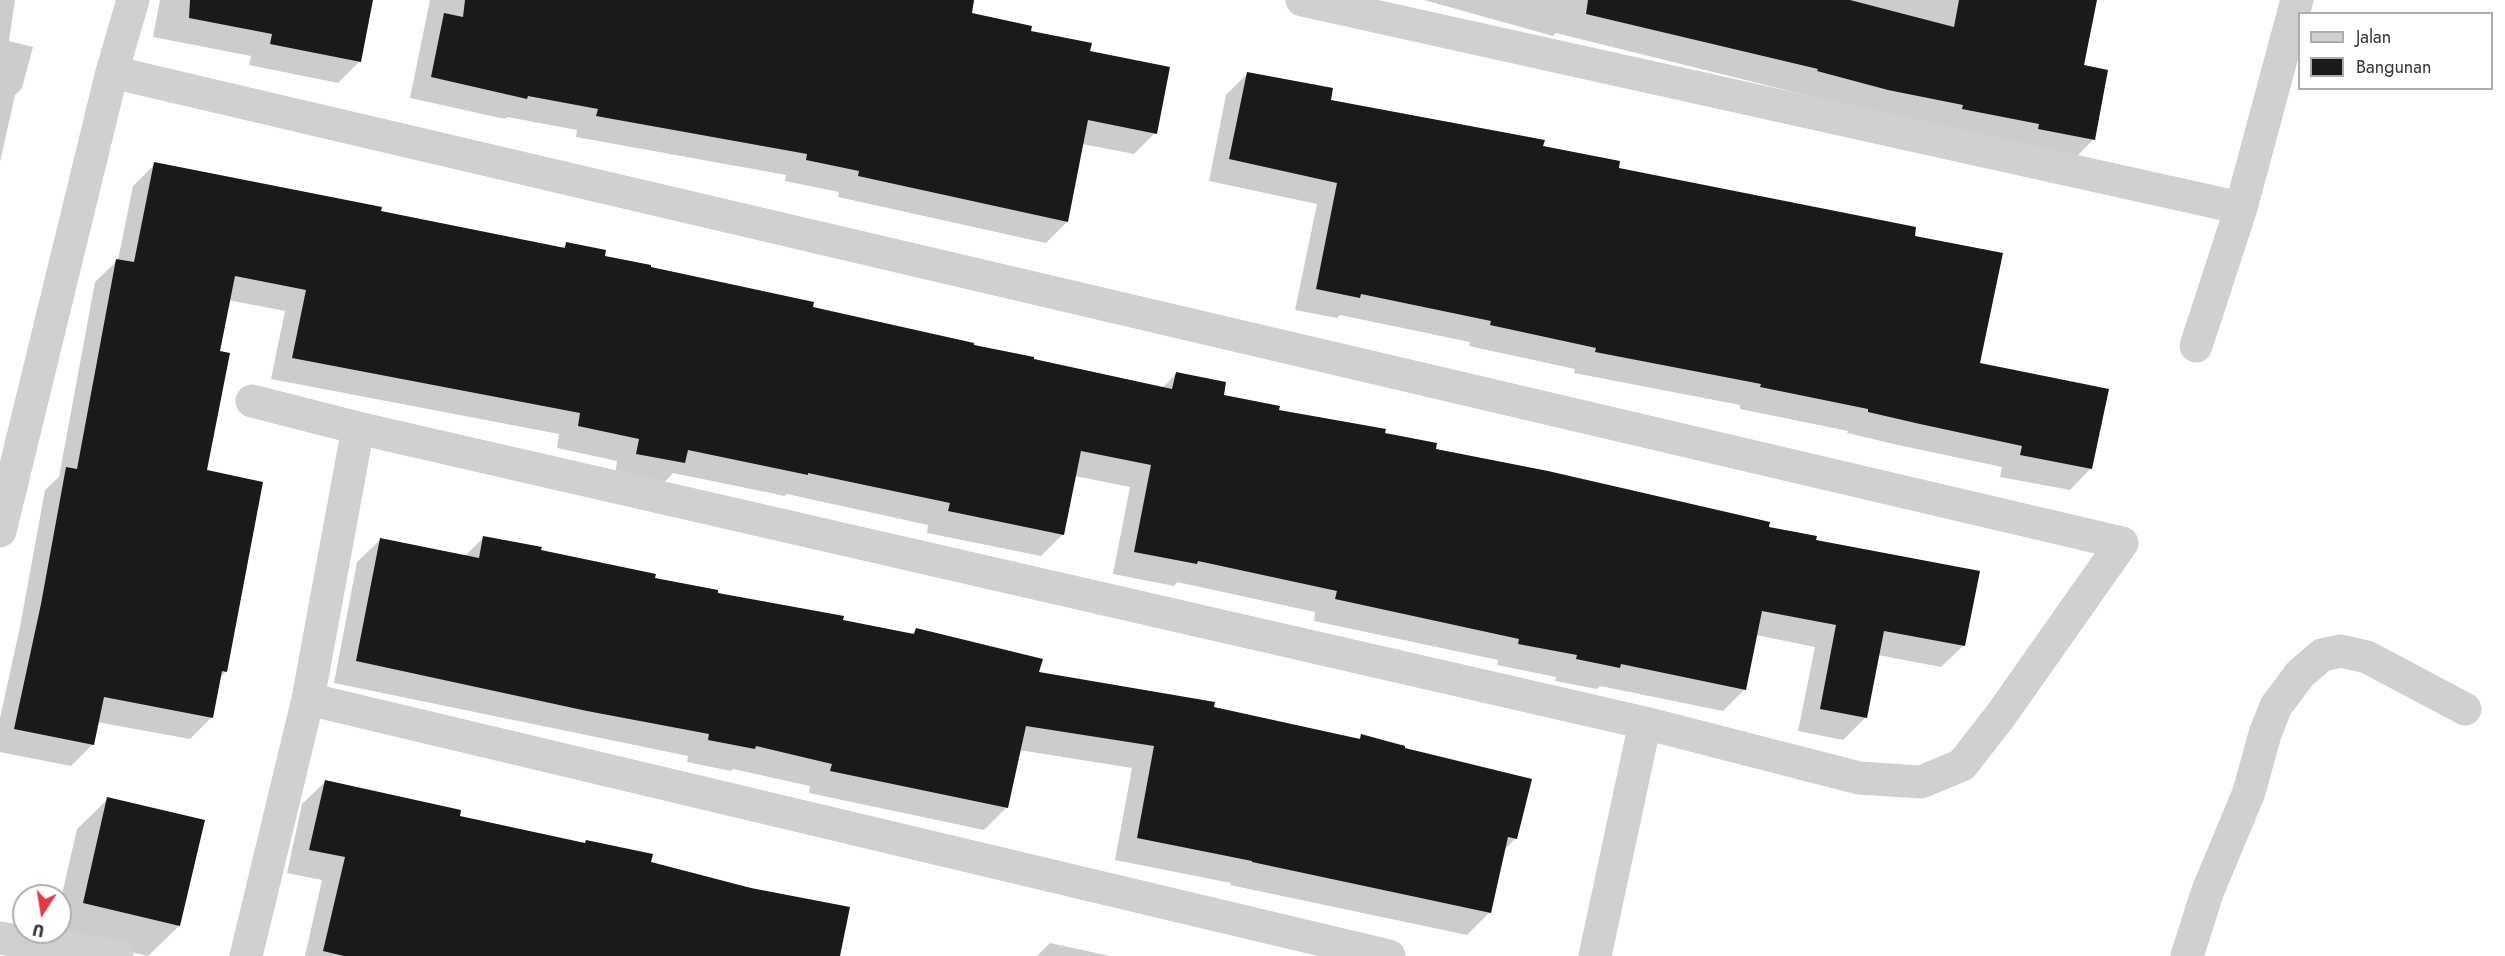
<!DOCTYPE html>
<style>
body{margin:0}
#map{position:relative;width:2505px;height:956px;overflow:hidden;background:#fff;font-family:Jost,sans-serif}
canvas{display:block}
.legend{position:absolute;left:2298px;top:12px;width:195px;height:78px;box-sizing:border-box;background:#fff;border:2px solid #adadad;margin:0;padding:8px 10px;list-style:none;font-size:18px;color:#333}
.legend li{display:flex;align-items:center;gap:12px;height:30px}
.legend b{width:30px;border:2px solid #adadad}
.north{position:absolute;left:12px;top:884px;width:60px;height:60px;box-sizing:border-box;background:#fff;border:2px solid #adadad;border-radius:50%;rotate:192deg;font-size:16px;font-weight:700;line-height:24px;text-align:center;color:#333}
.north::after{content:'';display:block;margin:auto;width:21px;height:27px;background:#e63946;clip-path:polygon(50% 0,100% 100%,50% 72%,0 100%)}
</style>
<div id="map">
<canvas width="2505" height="956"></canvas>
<ul class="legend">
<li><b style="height:8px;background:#d0d0d0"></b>Jalan</li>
<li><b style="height:16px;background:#1a1a1a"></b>Bangunan</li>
</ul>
<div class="north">U</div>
</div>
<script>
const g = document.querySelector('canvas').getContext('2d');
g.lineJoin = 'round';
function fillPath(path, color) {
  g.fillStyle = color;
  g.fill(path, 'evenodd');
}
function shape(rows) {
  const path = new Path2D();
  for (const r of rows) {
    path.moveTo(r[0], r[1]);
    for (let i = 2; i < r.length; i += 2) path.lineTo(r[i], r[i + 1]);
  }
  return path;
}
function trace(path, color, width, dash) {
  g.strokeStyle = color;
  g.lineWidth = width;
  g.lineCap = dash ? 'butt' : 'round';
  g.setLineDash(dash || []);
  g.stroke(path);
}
const shadow = shape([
 [0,0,15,0,9,41,33,47,22,88,15,95,0,162],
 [160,0,371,0,359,62,338,83,249,65,251,56,153,37],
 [430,0,973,0,970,14,1088,52,1155,133,1134,154,1082,144,1067,222,1046,243,838,197,839,192,785,181,786,175,576,137,577,130,507,117,505,119,410,98],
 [1424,0,2096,0,2082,66,2094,139,2072,161,1556,33,1553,36],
 [1248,73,1329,101,1541,147,1617,170,1913,237,1978,364,2091,468,2070,490,2000,477,2002,467,1898,445,1847,433,1848,431,1740,409,1740,405,1574,373,1575,369,1469,346,1470,342,1340,315,1337,318,1295,310,1317,204,1209,181,1226,95],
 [155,164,561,249,567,243,604,257,811,308,1032,360,1162,388,1176,374,1222,396,1277,411,1383,435,1434,451,1768,528,1814,541,1963,646,1941,667,1878,655,1865,718,1843,740,1798,731,1815,647,1756,635,1745,689,1723,711,1600,686,1597,689,1555,681,1556,677,1497,665,1498,660,1314,621,1315,612,1177,582,1174,586,1113,574,1130,487,1075,476,1063,534,1041,556,927,533,928,525,787,494,785,496,673,473,662,485,615,475,617,461,557,448,559,434,271,379,285,311,228,300,218,352,205,472,226,671,220,678,212,717,190,739,97,722,93,744,71,766,0,752,0,718,20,627,45,490,59,477,95,282,118,260,133,186],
 [484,537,716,594,841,621,911,635,916,629,1038,673,1212,708,1357,740,1362,736,1516,838,1503,851,1490,912,1467,935,1230,885,1231,883,1115,860,1132,768,1019,750,1007,807,984,830,809,793,810,786,733,769,731,771,687,762,688,756,334,683,357,562,380,540,464,557],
 [326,781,458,817,650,863,838,956,305,956,322,880,287,873,302,804],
 [108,799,179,926,148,956,53,934,60,932,60,903,77,829],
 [1050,943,1110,956,1037,956]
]);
const building = shape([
 [190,0,373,0,361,62,270,44,272,34,189,18],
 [465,0,974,0,972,13,1032,26,1031,31,1092,43,1090,51,1170,67,1157,134,1088,120,1068,222,858,176,859,171,806,160,807,154,596,116,598,109,528,96,527,99,431,77,444,13,463,17],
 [1588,0,1850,0,1954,27,1959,0,2097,0,2084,65,2108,70,2095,140,2038,129,2039,124,1962,109,1963,105,1888,90,1817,71,1818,69,1586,14],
 [1247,72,1333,88,1331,100,1545,140,1543,146,1620,161,1619,168,1916,227,1915,236,2003,253,1980,363,2109,389,2092,469,2020,455,2022,446,1920,424,1868,412,1868,409,1760,387,1761,384,1595,352,1596,348,1490,325,1491,321,1361,294,1360,298,1316,289,1337,183,1229,159],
 [154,162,382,207,381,211,565,248,566,242,606,250,605,256,651,265,651,267,814,302,813,307,974,343,974,345,1034,357,1034,359,1172,389,1176,372,1226,382,1224,395,1280,406,1279,410,1386,429,1385,433,1437,443,1436,449,1548,471,1770,522,1769,527,1817,536,1816,540,1980,571,1965,646,1884,631,1867,718,1820,709,1836,625,1762,611,1746,690,1621,664,1620,668,1576,659,1577,655,1518,644,1519,639,1335,599,1337,591,1198,561,1197,564,1134,552,1151,465,1081,451,1064,535,948,511,950,503,808,473,808,475,688,450,685,463,636,454,639,439,578,426,580,413,292,358,306,290,235,276,220,351,230,353,207,470,263,482,227,672,222,671,213,718,104,697,94,745,14,729,41,604,66,467,77,469,116,259,134,262],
 [483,536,542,547,541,550,656,574,655,578,718,590,718,593,844,616,843,620,914,634,916,628,1043,659,1039,672,1215,702,1214,707,1360,739,1361,734,1405,746,1405,748,1532,779,1517,839,1508,837,1491,913,1252,862,1252,861,1137,838,1154,746,1026,726,1008,808,830,771,832,764,756,746,755,749,708,740,709,734,587,711,356,661,380,538,479,558],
 [325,780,461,810,460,816,585,843,586,840,653,854,651,862,751,888,850,907,840,956,344,956,323,951,345,857,309,850],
 [107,797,205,820,180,926,83,903]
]);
const street = shape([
 [1302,0,2241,208],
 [112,72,2122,543,2001,715,1962,765,1921,782,1859,778,1645,723,1595,956],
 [2196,346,2241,208,2297,0],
 [252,401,358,428],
 [0,531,112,72,133,0],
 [308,699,1389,956],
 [0,938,117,956],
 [246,956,308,699,358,428,1645,723],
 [2187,956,2207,893,2249,792,2265,734,2276,706,2300,674,2322,655,2341,651,2367,657,2465,709]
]);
fillPath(shadow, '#0003');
fillPath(building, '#1a1a1a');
trace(street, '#d0d0d0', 33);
</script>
